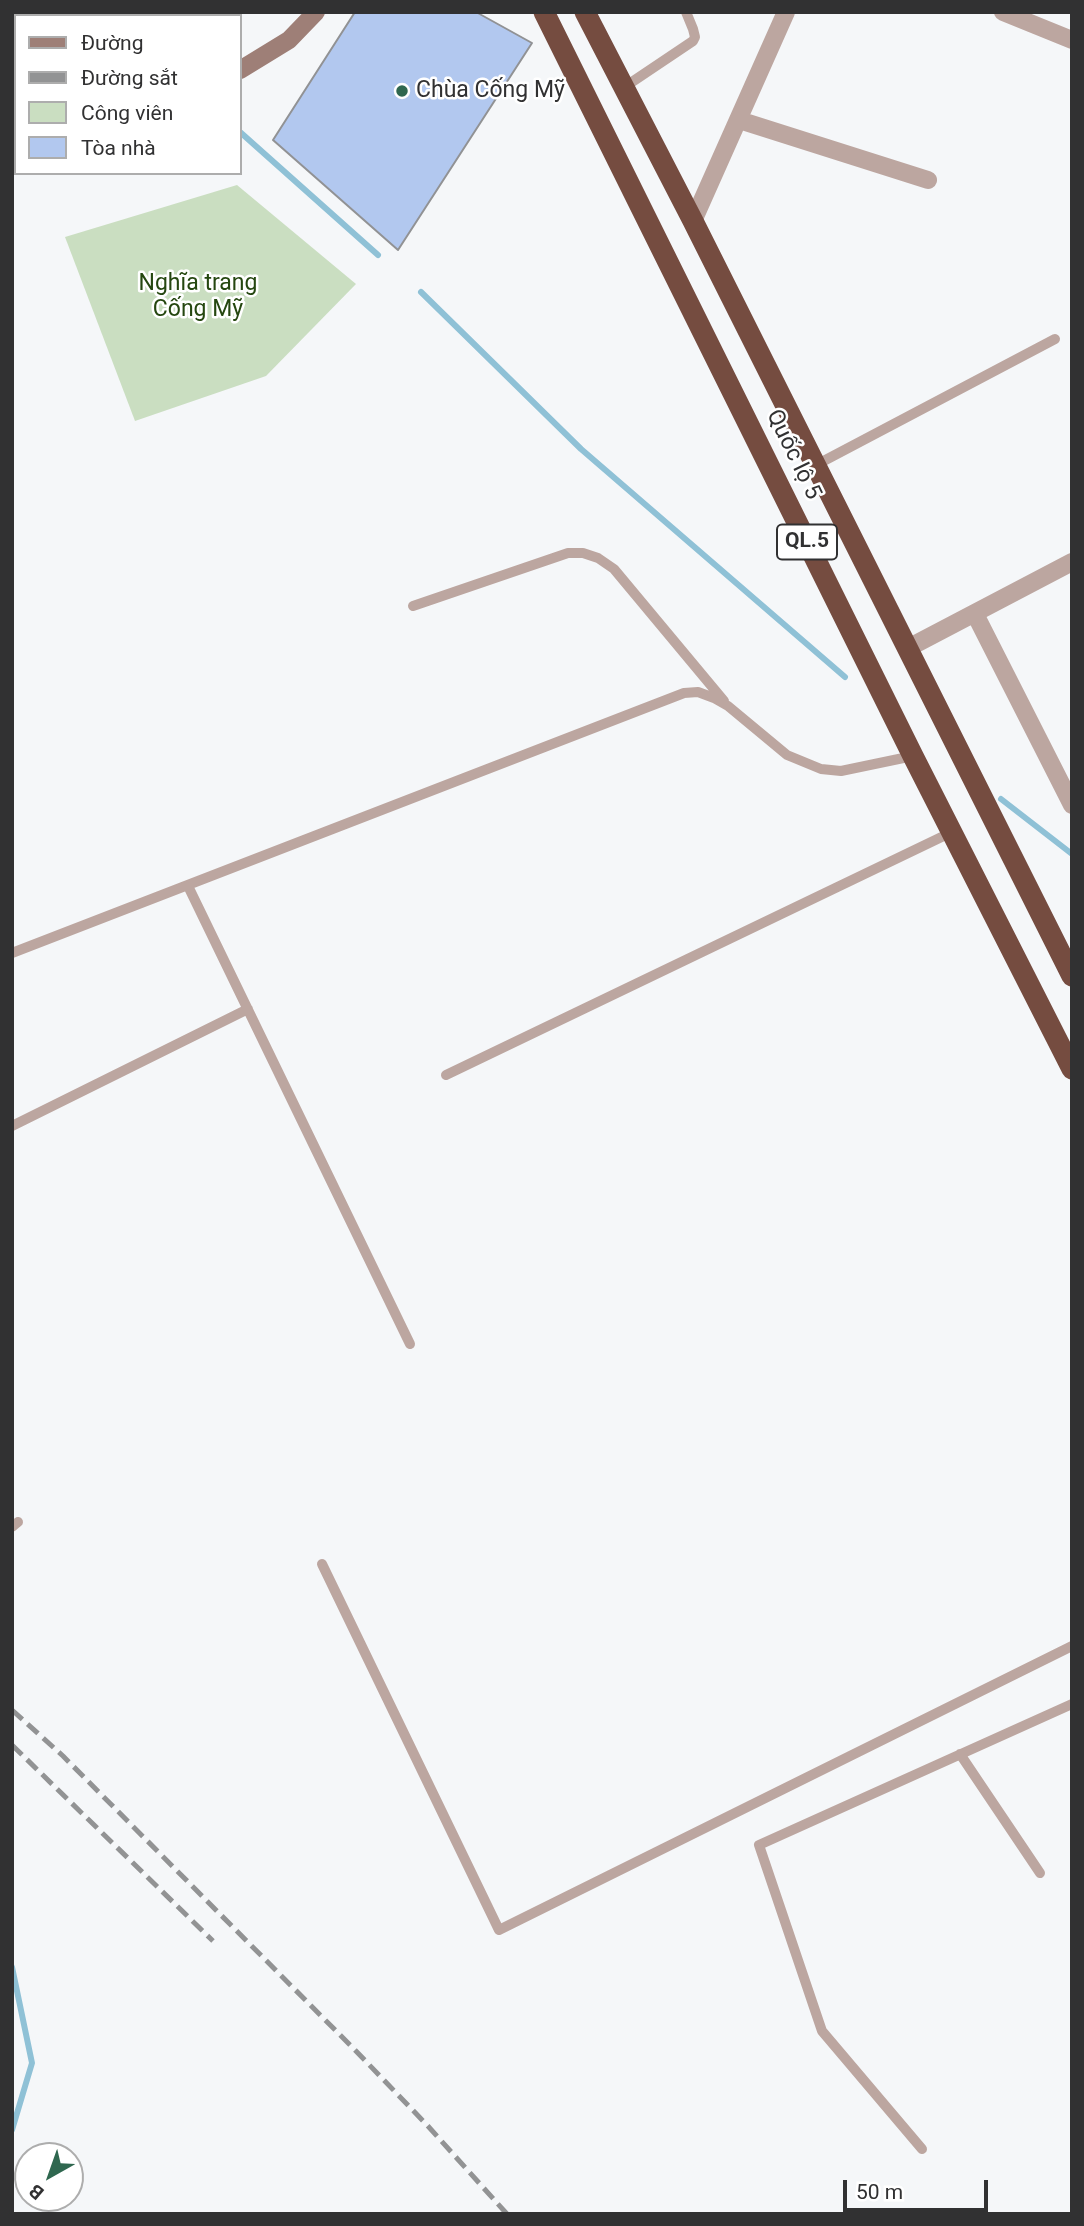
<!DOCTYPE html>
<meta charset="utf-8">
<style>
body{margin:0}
#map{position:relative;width:1084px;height:2226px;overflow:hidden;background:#f5f7f9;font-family:Roboto,sans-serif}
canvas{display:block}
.frame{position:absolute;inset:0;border:14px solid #313132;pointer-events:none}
.legend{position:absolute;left:14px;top:14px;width:228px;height:161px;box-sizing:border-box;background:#fff;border:2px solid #adadad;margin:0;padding:9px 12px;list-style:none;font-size:21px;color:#313132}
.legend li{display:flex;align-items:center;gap:14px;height:35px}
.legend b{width:35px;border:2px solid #adadad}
.north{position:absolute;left:14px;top:2142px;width:70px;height:70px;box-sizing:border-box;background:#fff;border:2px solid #adadad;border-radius:50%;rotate:220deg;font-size:19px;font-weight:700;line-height:28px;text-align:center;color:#313132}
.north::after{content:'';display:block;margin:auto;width:24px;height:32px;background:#2f674f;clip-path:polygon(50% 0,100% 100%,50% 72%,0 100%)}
.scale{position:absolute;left:843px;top:2180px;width:145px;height:32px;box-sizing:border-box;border:4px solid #313132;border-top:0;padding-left:9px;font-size:21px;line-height:24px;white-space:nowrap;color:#313132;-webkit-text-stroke:5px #fff;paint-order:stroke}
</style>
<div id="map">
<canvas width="1084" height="2226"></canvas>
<div class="frame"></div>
<ul class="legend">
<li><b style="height:9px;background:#9e7f77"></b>Đường</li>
<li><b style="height:9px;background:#929394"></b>Đường sắt</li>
<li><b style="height:19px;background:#cadec1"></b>Công viên</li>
<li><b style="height:19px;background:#b2c8ef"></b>Tòa nhà</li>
</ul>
<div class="north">B</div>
<div class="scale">50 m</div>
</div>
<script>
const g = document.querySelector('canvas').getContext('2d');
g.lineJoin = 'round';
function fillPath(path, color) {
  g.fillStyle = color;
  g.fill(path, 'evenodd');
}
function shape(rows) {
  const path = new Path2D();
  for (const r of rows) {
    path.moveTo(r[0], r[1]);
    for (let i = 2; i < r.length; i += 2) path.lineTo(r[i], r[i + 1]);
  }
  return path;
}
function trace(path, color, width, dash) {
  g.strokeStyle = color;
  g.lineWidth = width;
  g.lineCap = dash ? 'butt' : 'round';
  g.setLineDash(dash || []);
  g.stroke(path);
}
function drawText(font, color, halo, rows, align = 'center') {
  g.font = font + ' Roboto,sans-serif';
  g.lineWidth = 5;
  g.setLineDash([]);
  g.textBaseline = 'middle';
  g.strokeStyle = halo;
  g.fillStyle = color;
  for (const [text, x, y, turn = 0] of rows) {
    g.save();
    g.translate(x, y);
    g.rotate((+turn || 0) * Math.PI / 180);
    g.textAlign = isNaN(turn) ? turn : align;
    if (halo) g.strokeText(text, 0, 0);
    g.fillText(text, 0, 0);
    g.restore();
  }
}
const green = shape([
 [237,185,356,284,266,376,135,421,65,237]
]);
const stream = shape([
 [93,12,98,16],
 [240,132,378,255],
 [421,292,581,449,845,677],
 [1001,799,1072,854],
 [12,1967,32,2063,12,2130]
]);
const building = shape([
 [355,12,476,12,532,43,398,250,273,140,355,12]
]);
const lane = shape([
 [36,12,41,16],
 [623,88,693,41,695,37,693,29,686,12],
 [816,465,1055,339],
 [413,606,568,553,583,553,598,558,614,569,724,701],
 [188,886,410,1344],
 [12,953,684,693,698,692,714,698,728,706,787,755,821,769,841,771,913,756],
 [446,1075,952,832],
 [12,1126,248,1009],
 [12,1527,18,1522],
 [322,1564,499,1930,1072,1646],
 [960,1754,1040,1873],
 [922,2149,822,2031,759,1845,1072,1704]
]);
const street = shape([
 [1003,12,1072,40],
 [739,120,928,180],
 [693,221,786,12],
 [975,614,1072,805],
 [908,648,1072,562]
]);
const secondary = shape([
 [175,12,181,16],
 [240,70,289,40,316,12],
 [12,159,16,158]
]);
const highway = shape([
 [544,12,913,756,1072,1069],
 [585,12,693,221,1072,976]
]);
const rail = shape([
 [12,1710,63,1756,354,2049,427,2125,507,2214],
 [12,1745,213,1941]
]);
const markers = [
 [402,91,7,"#2f674f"]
];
const shields = [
 [807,542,60]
];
const shieldNames = [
 ["QL.5",807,542]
];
const poiNames = [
 ["Chùa Cống Mỹ",416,91]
];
const parkNames = [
 ["Nghĩa trang",198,284],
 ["Cống Mỹ",198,310]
];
const streetNames = [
 ["Quốc lộ 5",793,455,64]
];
fillPath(green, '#cadec1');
trace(stream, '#8fc1d6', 6);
fillPath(building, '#b2c8ef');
trace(building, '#919294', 2);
trace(lane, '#bca6a0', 10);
trace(street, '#bca6a0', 18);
trace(secondary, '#9e7f77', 18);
trace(highway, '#754c40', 21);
trace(rail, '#929394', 5, [14, 7]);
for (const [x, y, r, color] of markers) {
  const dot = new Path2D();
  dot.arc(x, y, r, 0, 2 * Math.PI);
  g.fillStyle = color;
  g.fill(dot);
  trace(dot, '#fff', 2.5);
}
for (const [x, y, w] of shields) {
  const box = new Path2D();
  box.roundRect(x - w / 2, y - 17.5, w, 35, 5);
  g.fillStyle = '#fff';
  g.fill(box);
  trace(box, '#313132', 2);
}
drawText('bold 21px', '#313132', null, shieldNames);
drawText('23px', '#313132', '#fff', poiNames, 'left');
drawText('23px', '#254710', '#fff', parkNames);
drawText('23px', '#313132', '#fff', streetNames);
</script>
